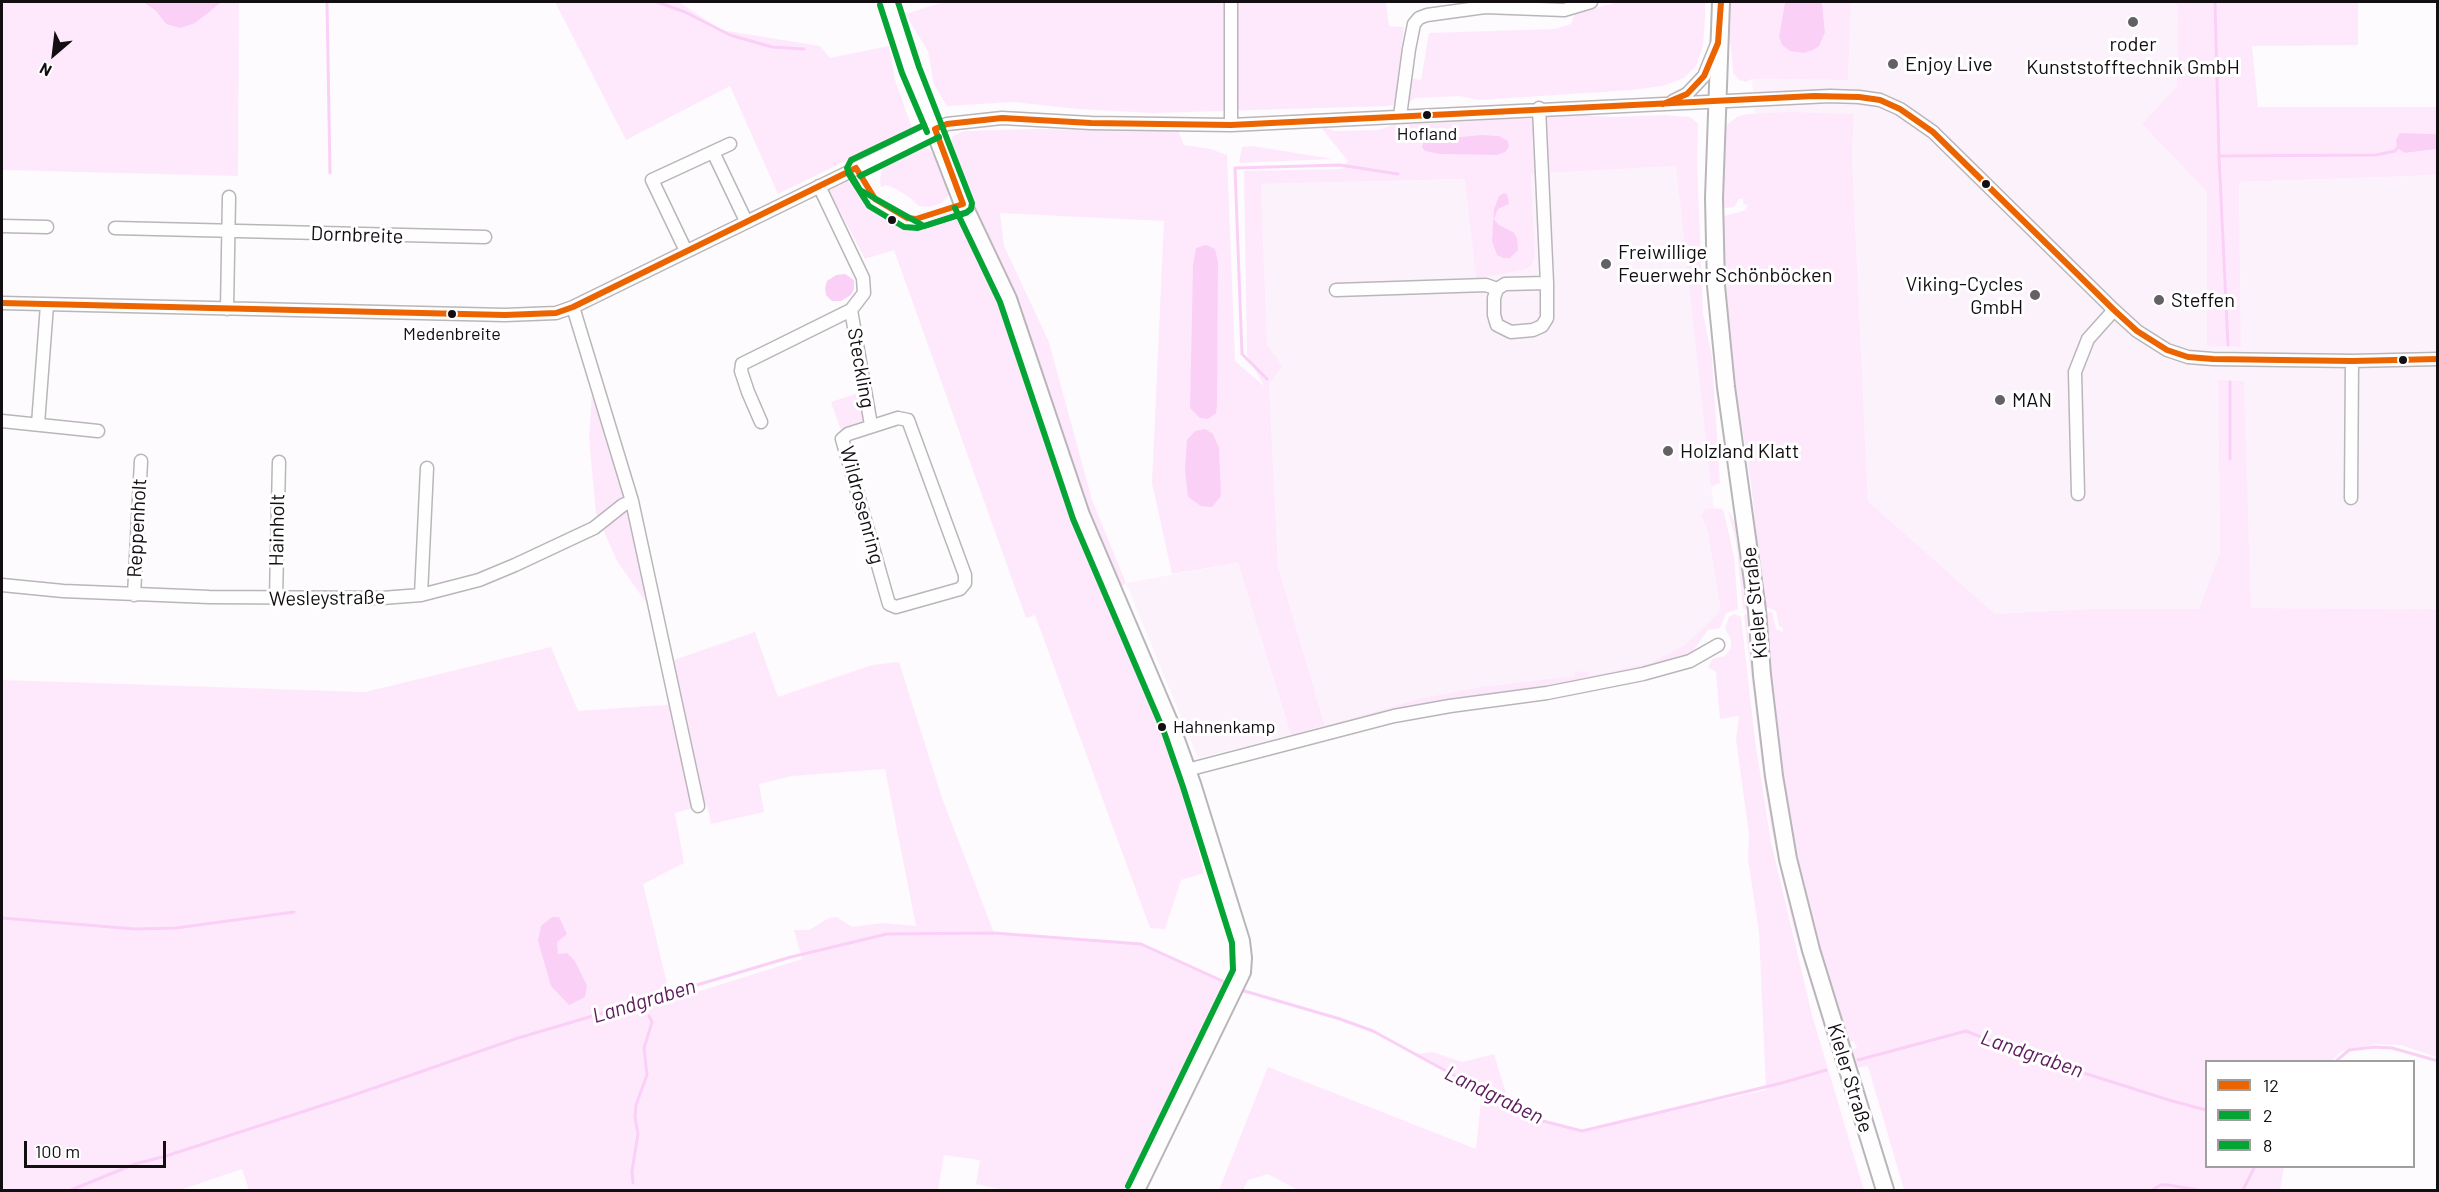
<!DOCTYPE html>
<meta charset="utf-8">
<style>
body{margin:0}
#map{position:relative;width:2439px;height:1192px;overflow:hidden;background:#fdfbfd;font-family:Barlow,sans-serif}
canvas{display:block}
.frame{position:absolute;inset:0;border:3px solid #120e12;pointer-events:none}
.legend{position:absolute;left:2205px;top:1060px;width:210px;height:108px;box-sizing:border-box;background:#fff;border:2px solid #a09fa0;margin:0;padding:8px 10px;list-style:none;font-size:18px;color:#120e12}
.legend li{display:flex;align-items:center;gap:12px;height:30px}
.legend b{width:30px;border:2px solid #a09fa0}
.north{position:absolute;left:24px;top:24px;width:60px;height:60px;-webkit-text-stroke:4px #fff;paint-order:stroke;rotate:208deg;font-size:16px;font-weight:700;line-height:24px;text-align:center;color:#120e12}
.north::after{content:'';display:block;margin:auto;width:21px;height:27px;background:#120e12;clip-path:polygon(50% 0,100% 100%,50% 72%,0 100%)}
.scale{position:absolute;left:24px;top:1141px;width:142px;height:27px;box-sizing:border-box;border:3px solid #120e12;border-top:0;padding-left:8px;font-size:18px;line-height:21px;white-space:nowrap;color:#120e12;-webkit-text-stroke:4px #fff;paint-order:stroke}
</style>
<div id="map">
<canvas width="2439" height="1192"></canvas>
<div class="frame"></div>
<ul class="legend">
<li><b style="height:8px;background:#ec6400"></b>12</li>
<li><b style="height:8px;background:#04a535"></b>2</li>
<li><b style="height:8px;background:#04a535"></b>8</li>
</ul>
<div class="north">N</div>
<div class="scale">100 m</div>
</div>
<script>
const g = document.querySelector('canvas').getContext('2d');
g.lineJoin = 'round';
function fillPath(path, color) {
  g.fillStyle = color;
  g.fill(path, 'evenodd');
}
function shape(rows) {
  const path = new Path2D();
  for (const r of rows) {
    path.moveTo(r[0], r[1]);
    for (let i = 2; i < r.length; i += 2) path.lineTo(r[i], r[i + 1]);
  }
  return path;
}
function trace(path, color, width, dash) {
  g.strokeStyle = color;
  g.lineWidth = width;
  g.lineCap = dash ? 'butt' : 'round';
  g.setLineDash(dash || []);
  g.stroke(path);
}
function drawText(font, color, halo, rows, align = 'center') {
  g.font = font + ' Barlow,sans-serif';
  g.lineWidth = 6;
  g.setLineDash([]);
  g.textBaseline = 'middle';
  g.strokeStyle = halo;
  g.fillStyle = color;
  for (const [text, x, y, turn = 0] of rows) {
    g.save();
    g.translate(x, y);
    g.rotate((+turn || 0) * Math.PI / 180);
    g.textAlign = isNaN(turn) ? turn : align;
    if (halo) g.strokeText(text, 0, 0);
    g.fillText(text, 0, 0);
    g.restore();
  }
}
const built = shape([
 [1851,2,2173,2,2178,6,2177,86,2142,124,2207,192,2207,345,2241,347,2239,182,2437,175,2437,609,2251,608,2243,381,2218,379,2220,553,2199,609,2087,609,1995,614,1868,501,1852,157,1854,114,1755,114,1752,79,1848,80],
 [1676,166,1725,610,1689,647,1633,669,1325,726,1278,566,1269,383,1281,366,1267,344,1261,184,1466,179,1476,277,1535,256,1531,174],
 [1238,563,1291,735,1198,758,1126,583]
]);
const green = shape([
 [2,2,143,2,156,11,166,24,214,9,222,2,239,2,238,176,2,170],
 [555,2,679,2,721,30,820,46,830,58,889,46,895,80,912,128,778,194,730,86,626,140],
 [944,2,1386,2,1389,26,1404,27,1398,76,1421,80,1429,33,1555,29,1571,24,1575,13,1619,2,1705,2,1705,19,1703,45,1696,66,1684,78,1662,86,1632,90,1479,100,1460,96,1416,98,1407,103,1387,106,1154,113,1078,109,1013,102,947,106,934,85,928,51,905,14],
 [1727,2,1785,2,1779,36,1825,32,1822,2,1851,2,1848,80,1752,79,1746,82,1739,80,1733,73],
 [2173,2,2358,2,2358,45,2252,46,2258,107,2437,107,2437,134,2400,133,2405,153,2437,149,2437,175,2239,182,2241,347,2207,346,2207,192,2142,124,2177,86,2178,7],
 [1789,112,1854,114,1852,157,1868,501,1995,614,2087,609,2199,609,2220,553,2218,379,2244,381,2251,608,2437,609,2437,1057,2400,1045,2376,1044,2342,1051,2331,1061,2206,1062,2206,1166,2284,1167,2280,1190,1904,1190,1868,1066,1852,1069,1847,1052,1857,1048,1854,1041,1846,1043,1798,883,1775,748,1764,613,1772,612,1776,629,1783,632,1783,628,1779,626,1776,611,1764,606,1751,483,1736,389,1728,317,1721,217,1746,210,1748,205,1743,204,1743,199,1739,199,1734,207,1726,208,1721,205,1724,127,1737,117,1747,114],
 [1584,115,1611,117,1665,115,1690,117,1698,124,1697,163,1703,313,1712,357,1720,483,1711,487,1676,166,1531,174,1535,256,1531,266,1524,270,1476,278,1465,179,1261,184,1267,344,1282,366,1269,384,1278,566,1325,726,1423,698,1482,687,1575,676,1575,672,1587,671,1589,676,1650,663,1684,646,1719,613,1720,604,1708,531,1701,516,1705,509,1709,508,1723,509,1734,556,1738,609,1726,613,1720,628,1708,630,1690,655,1662,666,1326,731,1324,726,1291,735,1238,563,1172,574,1152,483,1164,221,1000,213,1004,246,1049,342,1092,500,1126,583,1118,588,1095,541,976,212,956,163,951,150,952,137,964,131,1034,129,1178,131,1184,145,1211,149,1227,155,1235,361,1264,386,1247,355,1244,171,1341,169,1348,161,1319,125,1334,131,1379,130,1392,125],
 [1252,146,1333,159,1239,163,1242,147],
 [922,147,929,149,935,157,950,193,942,203,930,207,919,206,909,197,896,189,886,185,881,187,880,179,884,160,907,149],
 [845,180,859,187,867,201,878,210,877,213,897,224,898,222,915,226,957,210,1007,317,1173,751,1204,873,1181,880,1165,929,1150,928,1035,615,1026,618,894,250,865,259,828,189],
 [592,391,597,392,625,491,649,600,645,601,617,561,596,513,589,438],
 [861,392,867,418,864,423,841,430,831,402],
 [1728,511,1738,527,1745,563,1748,607,1746,610,1743,608,1736,541],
 [1749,613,1756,678,1833,1046,1830,1047,1793,926,1771,827,1763,774,1744,615],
 [1734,614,1741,617,1755,740,1771,842,1812,1015,1864,1190,1298,1190,1268,1174,1248,1180,1243,1190,1219,1190,1268,1067,1476,1149,1482,1090,1417,1054,1433,1052,1462,1062,1494,1054,1510,1106,1543,1121,1581,1131,1766,1090,1759,932,1748,859,1749,834,1736,739,1739,716,1720,719,1716,672,1708,667,1712,659,1725,656,1731,648,1731,640,1725,628,1729,617],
 [755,632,778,697,872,665,899,662,942,798,994,933,1141,944,1229,984,1155,1123,1124,1190,999,1190,999,1189,976,1184,980,1160,944,1155,938,1190,249,1190,242,1169,180,1190,2,1190,2,680,365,692,551,647,578,711,679,704,671,661],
 [885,769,916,926,882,923,852,927,837,917,829,918,809,930,794,930,802,959,671,1000,643,884,684,863,675,813,707,804,711,824,764,812,759,784,792,776]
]);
const water = shape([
 [143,2,222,2,195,23,180,28,166,24,156,11],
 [1785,2,1822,2,1825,32,1819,46,1813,50,1804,53,1790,51,1782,45,1779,36],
 [2400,133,2437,134,2437,149,2405,153,2397,148,2396,140],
 [1481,135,1499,136,1508,141,1509,147,1505,152,1497,155,1440,154,1425,151,1422,147,1424,141],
 [1504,193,1507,194,1509,204,1498,209,1494,219,1499,225,1513,232,1517,238,1518,250,1510,258,1503,258,1497,255,1492,241,1494,209,1499,196],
 [1206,245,1215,249,1218,262,1217,405,1216,413,1208,419,1200,418,1190,408,1193,265,1196,248],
 [845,274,854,280,854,289,851,295,841,301,832,301,826,295,825,288,827,281,836,275],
 [1205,429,1213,434,1219,448,1221,496,1212,507,1201,506,1188,497,1185,470,1187,440,1195,431],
 [552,917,559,917,567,934,557,942,558,954,567,953,575,961,587,986,585,997,569,1005,551,986,538,941,541,926]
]);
const stream = shape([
 [327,2,330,173],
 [657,2,685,12,730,35,772,47,804,49],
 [2215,2,2219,156,2228,345],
 [2219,156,2376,155,2395,151,2397,148],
 [1267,379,1242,354,1235,168,1340,165,1398,174],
 [2230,382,2230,459],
 [2,918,135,929,176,928,294,912],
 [1241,990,1340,1019,1373,1031,1510,1106,1543,1121,1582,1131,1782,1083,1826,1070],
 [1858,1060,1966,1031,2024,1054,2172,1101,2206,1110],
 [2335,1062,2349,1050,2374,1047,2392,1048,2438,1061],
 [633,1183,632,1171,638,1134,635,1117,636,1105,647,1075,644,1048,652,1022,649,1016],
 [71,1190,135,1164,166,1156,348,1097,515,1039,791,957,887,934,994,933,1141,944,1229,984],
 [2152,1190,2161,1185,2168,1185,2198,1190],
 [2243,1190,2255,1166]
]);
const minor = shape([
 [1673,101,1687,94,1704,76,1717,44],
 [1539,108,1547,283,1505,284,1497,289,1494,298,1494,315,1497,325,1511,332,1533,330,1542,326,1547,318,1547,283],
 [1400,116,1409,49,1414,24,1419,18,1427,15,1485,7,1564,10,1591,2],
 [1231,125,1231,2],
 [713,152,746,221],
 [2,226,47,227],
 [115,228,485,237],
 [686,251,652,180,730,144],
 [1336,290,1486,285,1497,289],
 [2,303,505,315,556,313,573,307,947,124,1002,118,1091,123,1231,125,1830,96,1859,97,1880,100,1900,109,1933,132,2114,310,2137,331,2167,350,2188,357,2213,359,2352,361,2438,359],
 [573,307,632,501,698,806],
 [227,309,229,197],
 [851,310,871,425],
 [898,418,908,420,965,575,965,583,960,589,896,607,889,604,842,439,848,434,898,418],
 [2,421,98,431],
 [761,422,748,392,741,371,742,364,851,310,864,293,863,278,819,186],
 [38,424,47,305],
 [2078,494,2075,372,2088,339,2114,310],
 [2351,498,2352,361],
 [2,585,63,591,209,597,382,598,421,595,479,580,515,565,594,528,623,505,632,501],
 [134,595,141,461],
 [421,595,427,468],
 [276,599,279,462],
 [1187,770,1394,716,1450,706,1547,693,1643,674,1690,661,1718,645]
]);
const secondary = shape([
 [889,2,911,70,963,204,1008,299,1081,515,1172,729,1192,784,1241,941,1243,958,1242,972,1136,1190],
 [1721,2,1714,198,1716,286,1726,387,1757,610,1762,675,1774,776,1788,859,1811,950,1885,1190]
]);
const bus1 = shape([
 [1663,104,1687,94,1704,76,1718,43,1721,2],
 [935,129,947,124,1002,118,1091,123,1231,125,1814,96,1859,97,1880,100,1900,109,1933,132,2114,310,2137,331,2167,350,2188,357,2213,359,2352,361,2438,359],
 [935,129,963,204],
 [856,168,875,199,907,218,916,219,963,204],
 [2,303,505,315,556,313,573,307,856,168]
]);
const bus2 = shape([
 [880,5,902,73,927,132],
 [848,173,869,206,904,227,918,228,966,213],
 [860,176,939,137],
 [955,208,1000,302,1073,519,1164,732,1183,787,1232,943,1233,970,1128,1186]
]);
const bus3 = shape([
 [898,2,919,67,972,203,971,209,967,212,924,226,860,190,847,168,851,160,924,125]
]);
const markers = [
 [2133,22,6,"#646164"],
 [1893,64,6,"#646164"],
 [1427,115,5,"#120e12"],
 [1986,184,5,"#120e12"],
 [892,220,5,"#120e12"],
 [1606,264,6,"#646164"],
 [2035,295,6,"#646164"],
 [2159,300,6,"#646164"],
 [452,314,5,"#120e12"],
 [2403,360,5,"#120e12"],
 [2000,400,6,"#646164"],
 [1668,451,6,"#646164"],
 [1162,727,5,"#120e12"]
];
const busNames = [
 ["Hofland",1427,134],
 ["Medenbreite",452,334],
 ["Hahnenkamp",1173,727,"left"]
];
const poiNames = [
 ["roder",2133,44,"center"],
 ["Kunststofftechnik GmbH",2133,67,"center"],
 ["Enjoy Live",1905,64],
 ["Freiwillige",1618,252],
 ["Feuerwehr Schönböcken",1618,275],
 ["Viking-Cycles",2023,284,"right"],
 ["GmbH",2023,307,"right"],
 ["Steffen",2171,300],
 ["MAN",2012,400],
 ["Holzland Klatt",1680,451]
];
const streetNames = [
 ["Dornbreite",357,235,2],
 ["Steckling",861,368,80],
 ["Wildrosenring",862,505,75],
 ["Reppenholt",137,528,-87],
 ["Hainholt",277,530,-89],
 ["Wesleystraße",327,598,-1],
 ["Kieler Straße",1755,603,-96],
 ["Kieler Straße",1850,1078,73]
];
const waterNames = [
 ["Landgraben",644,1001,-17],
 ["Landgraben",2032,1054,19],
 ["Landgraben",1494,1095,26]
];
fillPath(built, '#fcf2fc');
fillPath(green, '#fee9fc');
fillPath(water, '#fad0f7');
trace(stream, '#fad0f7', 3);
trace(minor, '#b9b6b9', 15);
trace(secondary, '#b9b6b9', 20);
trace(minor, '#fffeff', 12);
trace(secondary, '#fffeff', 16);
trace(bus1, '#ec6400', 6);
trace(bus2, '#04a535', 6);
trace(bus3, '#04a535', 6);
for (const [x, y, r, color] of markers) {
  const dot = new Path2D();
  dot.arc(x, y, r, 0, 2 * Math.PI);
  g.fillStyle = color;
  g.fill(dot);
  trace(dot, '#fff', 2);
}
drawText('18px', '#120e12', '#fff', busNames);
drawText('20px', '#120e12', '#fff', poiNames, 'left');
drawText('20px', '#120e12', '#fff', streetNames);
drawText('italic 21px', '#5d1a5d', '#fff', waterNames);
</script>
